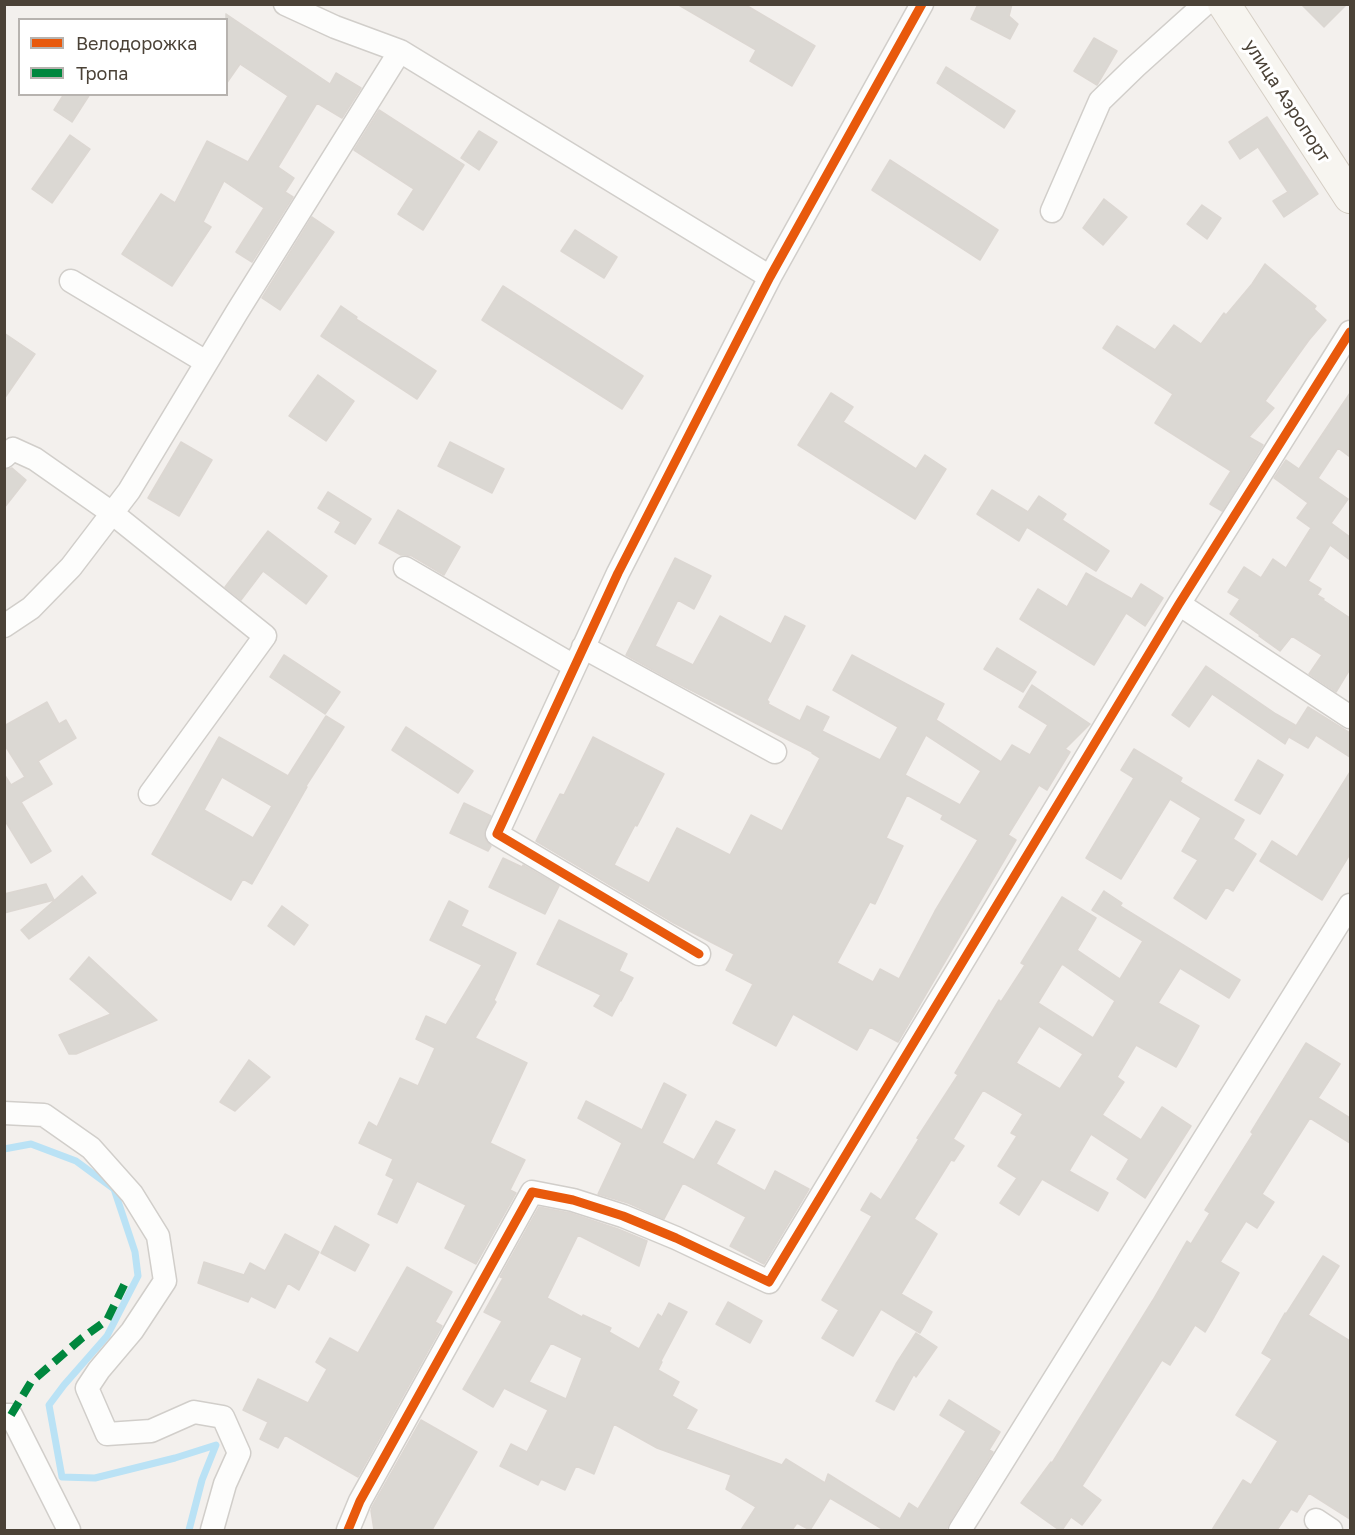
<!DOCTYPE html>
<meta charset="utf-8">
<style>
body{margin:0}
#map{position:relative;width:1355px;height:1535px;overflow:hidden;background:#f3f0ed;font-family:"Golos Text",sans-serif}
canvas{display:block}
.frame{position:absolute;inset:0;border:6px solid #4b4237;pointer-events:none}
.legend{position:absolute;left:18px;top:18px;width:210px;height:78px;box-sizing:border-box;background:#fff;border:2px solid #b7b3af;margin:0;padding:8px 10px;list-style:none;font-size:18px;color:#4b4237}
.legend li{display:flex;align-items:center;gap:12px;height:30px}
.legend b{width:30px;border:2px solid #b7b3af}
</style>
<div id="map">
<canvas width="1355" height="1535"></canvas>
<div class="frame"></div>
<ul class="legend">
<li><b style="height:8px;background:#e8590c"></b>Велодорожка</li>
<li><b style="height:8px;background:#00873e"></b>Тропа</li>
</ul>
</div>
<script>
const g = document.querySelector('canvas').getContext('2d');
g.lineJoin = 'round';
function shape(rows) {
  const path = new Path2D();
  for (const r of rows) {
    path.moveTo(r[0], r[1]);
    for (let i = 2; i < r.length; i += 2) path.lineTo(r[i], r[i + 1]);
  }
  return path;
}
function trace(path, color, width, dash) {
  g.strokeStyle = color;
  g.lineWidth = width;
  g.lineCap = dash ? 'butt' : 'round';
  g.setLineDash(dash || []);
  g.stroke(path);
}
function fillPath(path, color) {
  g.fillStyle = color;
  g.fill(path, 'evenodd');
}
function drawText(font, color, halo, rows, align = 'center') {
  g.font = font + ' "Golos Text",sans-serif';
  g.lineWidth = 6;
  g.setLineDash([]);
  g.textBaseline = 'middle';
  g.strokeStyle = halo;
  g.fillStyle = color;
  for (const [text, x, y, turn = 0] of rows) {
    g.save();
    g.translate(x, y);
    g.rotate((+turn || 0) * Math.PI / 180);
    g.textAlign = isNaN(turn) ? turn : align;
    if (halo) g.strokeText(text, 0, 0);
    g.fillText(text, 0, 0);
    g.restore();
  }
}
const stream = shape([
 [4,1149,31,1144,76,1161,114,1189,135,1252,138,1276,107,1336,64,1385,49,1405,62,1477,95,1478,175,1458,216,1445,202,1480,189,1530]
]);
const building = shape([
 [677,4,744,4,815,46,792,86,750,61,756,50,677,4],
 [978,4,1012,4,1009,16,1018,24,1010,39,971,19,978,4],
 [1301,4,1347,4,1324,27,1301,4],
 [226,14,330,84,336,73,361,88,342,118,317,103,278,167,294,178,285,192,293,197,252,262,236,252,264,208,224,181,203,222,211,227,172,286,122,254,161,194,175,203,207,141,248,162,288,96,240,64,226,84,226,14],
 [1094,38,1117,51,1097,85,1074,71,1094,38],
 [946,67,1015,111,1004,128,937,83,946,67],
 [64,94,90,94,72,122,54,110,64,94],
 [379,110,464,165,423,230,398,214,414,189,354,150,379,110],
 [1267,117,1318,194,1284,217,1273,201,1288,192,1258,147,1240,159,1229,142,1267,117],
 [479,131,497,142,479,170,461,158,479,131],
 [70,135,90,149,52,203,32,189,70,135],
 [890,160,998,230,980,260,872,190,890,160],
 [1104,199,1127,217,1103,245,1083,228,1104,199],
 [1202,205,1221,218,1207,239,1187,224,1202,205],
 [312,217,334,232,280,310,262,298,312,217],
 [575,230,617,257,604,278,561,251,575,230],
 [1265,264,1316,306,1314,309,1326,320,1309,340,1265,401,1274,408,1249,437,1263,445,1222,511,1210,504,1231,471,1155,423,1173,394,1103,348,1117,326,1155,350,1174,325,1201,344,1224,313,1226,315,1252,284,1265,264],
 [503,286,643,376,622,409,482,320,503,286],
 [341,306,357,317,356,319,436,371,417,399,321,336,341,306],
 [4,333,35,354,4,399,4,333],
 [318,375,354,401,326,441,289,416,318,375],
 [831,393,853,407,843,422,916,469,925,455,946,469,915,519,798,445,831,393],
 [1350,393,1350,457,1338,448,1318,478,1348,499,1331,523,1350,537,1350,560,1330,545,1308,581,1321,589,1317,595,1324,599,1323,600,1350,618,1350,669,1336,692,1309,674,1322,655,1292,636,1280,651,1259,636,1260,635,1230,614,1240,599,1228,592,1244,567,1261,578,1273,559,1286,568,1311,528,1297,518,1308,503,1274,478,1286,460,1299,469,1350,393],
 [181,442,212,460,179,516,148,498,181,442],
 [450,442,504,469,492,493,438,466,450,442],
 [12,468,26,480,4,508,4,470,12,468],
 [992,490,1028,512,1039,496,1066,514,1062,520,1109,551,1096,571,1027,527,1019,541,977,514,992,490],
 [328,492,371,519,355,544,335,532,341,522,318,508,328,492],
 [398,510,460,547,444,575,412,556,406,555,401,555,379,543,398,510],
 [268,531,327,576,306,604,263,571,241,600,225,587,268,531],
 [675,558,711,576,694,609,678,600,655,646,693,665,720,616,771,644,785,616,805,626,767,700,769,702,768,704,800,721,807,706,829,717,822,731,880,760,898,727,833,690,852,655,944,704,936,720,1001,762,1012,745,1030,755,1048,725,1019,707,1032,685,1090,724,1065,749,1070,752,1047,790,1039,785,1008,835,1016,840,898,1042,870,1027,857,1050,793,1014,776,1046,733,1023,753,984,726,970,734,954,674,923,536,841,560,794,564,795,593,737,664,774,637,826,635,825,614,865,649,883,677,828,730,855,751,815,782,831,820,758,812,753,812,752,673,681,626,655,675,558],
 [926,735,981,771,960,805,905,775,926,735],
 [907,795,943,815,941,819,978,840,935,911,899,979,880,969,873,982,837,963,870,902,875,904,903,846,886,838,907,795],
 [1086,573,1132,599,1141,584,1163,598,1145,626,1126,613,1094,665,1020,619,1038,589,1067,607,1086,573],
 [997,648,1036,672,1023,692,984,669,997,648],
 [284,655,340,692,325,714,270,677,284,655],
 [1206,666,1276,714,1295,725,1285,744,1212,694,1189,727,1172,715,1206,666],
 [47,702,59,724,66,720,76,738,38,761,52,784,21,802,51,851,31,863,4,819,4,774,11,785,25,777,4,744,4,726,47,702],
 [1308,707,1350,733,1350,757,1316,735,1308,748,1289,737,1308,707],
 [326,716,344,727,306,786,307,787,252,884,243,879,231,900,152,854,219,737,288,776,326,716],
 [222,777,272,806,253,838,204,810,222,777],
 [406,727,473,771,458,793,392,750,406,727],
 [1134,749,1182,778,1180,782,1244,820,1233,839,1256,854,1233,891,1226,887,1206,919,1174,898,1198,860,1182,851,1201,818,1170,799,1121,879,1086,858,1134,778,1121,770,1134,749],
 [1258,760,1283,775,1260,814,1235,800,1258,760],
 [1350,772,1350,854,1322,900,1260,861,1272,841,1297,857,1350,772],
 [464,803,491,816,484,834,486,841,491,846,488,851,450,833,464,803],
 [503,858,522,867,523,865,559,886,545,914,489,887,503,858],
 [82,876,96,893,29,939,21,930,82,876],
 [46,884,54,900,4,913,4,894,46,884],
 [1104,891,1122,903,1120,906,1240,980,1229,998,1180,968,1158,1003,1199,1026,1187,1048,1176,1067,1136,1045,1117,1077,1124,1082,1102,1115,1141,1140,1162,1107,1191,1126,1145,1198,1117,1179,1129,1159,1091,1134,1069,1171,1108,1193,1098,1211,1042,1179,1019,1215,1000,1203,1017,1178,998,1166,1017,1136,1011,1133,1023,1114,983,1090,953,1139,964,1146,954,1161,951,1160,914,1219,937,1234,901,1294,932,1312,920,1333,881,1309,853,1356,822,1338,839,1310,822,1300,872,1216,861,1210,871,1193,881,1200,919,1139,917,1138,958,1075,955,1073,999,1000,1001,1002,1025,965,1021,963,1062,897,1096,918,1077,950,1120,979,1143,941,1092,910,1104,891],
 [1062,964,1115,1001,1093,1038,1038,1003,1062,964],
 [1039,1026,1083,1054,1060,1089,1016,1063,1039,1026],
 [449,901,468,911,461,926,516,953,494,1000,496,1002,475,1038,527,1063,490,1143,525,1160,510,1190,516,1193,476,1264,445,1248,466,1205,417,1181,397,1223,378,1214,394,1179,386,1175,393,1159,359,1143,369,1122,377,1127,400,1078,418,1086,435,1048,416,1039,426,1016,446,1025,482,965,430,940,449,901],
 [282,906,308,925,294,945,268,926,282,906],
 [559,920,627,954,619,971,633,978,621,1001,620,1001,612,1016,594,1006,601,995,537,964,559,920],
 [89,957,157,1020,76,1054,69,1054,59,1035,111,1014,70,979,89,957],
 [1306,1043,1340,1064,1318,1098,1350,1118,1350,1143,1310,1118,1262,1194,1274,1202,1257,1228,1246,1221,1220,1262,1239,1273,1214,1317,1205,1332,1195,1325,1170,1365,1162,1360,1082,1486,1101,1500,1082,1525,1071,1517,1062,1530,1059,1530,1021,1503,1051,1462,1052,1463,1153,1300,1187,1241,1191,1244,1210,1213,1205,1210,1253,1134,1251,1132,1306,1043],
 [249,1060,270,1077,235,1111,220,1102,249,1060],
 [664,1083,686,1095,662,1143,694,1160,716,1121,735,1130,716,1164,765,1191,775,1171,809,1189,764,1264,730,1246,746,1217,683,1183,664,1219,628,1203,598,1194,622,1143,578,1118,586,1101,642,1130,664,1083],
 [539,1207,570,1213,618,1229,647,1241,639,1266,578,1235,547,1298,582,1317,583,1315,611,1328,609,1332,639,1349,658,1314,662,1317,669,1303,687,1312,661,1361,662,1362,658,1370,679,1382,672,1396,697,1410,686,1429,782,1465,786,1459,825,1483,828,1474,900,1519,909,1503,918,1509,966,1431,940,1415,949,1400,1000,1432,989,1450,993,1452,949,1523,946,1530,884,1530,830,1498,810,1530,797,1523,792,1530,741,1530,756,1507,726,1489,731,1475,657,1448,614,1424,594,1474,576,1466,565,1490,541,1479,538,1485,500,1466,511,1444,527,1452,548,1410,504,1388,493,1407,463,1389,502,1321,484,1312,503,1278,500,1277,539,1207],
 [551,1343,582,1358,566,1399,529,1382,551,1343],
 [335,1226,369,1245,355,1271,321,1253,335,1226],
 [285,1234,319,1252,299,1290,288,1283,275,1308,251,1296,248,1302,198,1283,204,1262,244,1275,250,1263,265,1271,285,1234],
 [1323,1256,1339,1266,1308,1315,1350,1341,1350,1519,1309,1493,1297,1512,1291,1509,1277,1530,1212,1530,1243,1480,1251,1485,1278,1441,1236,1415,1272,1359,1262,1353,1285,1313,1286,1314,1323,1256],
 [407,1267,452,1292,435,1322,442,1326,358,1477,285,1435,278,1448,260,1439,268,1422,243,1410,258,1379,308,1403,327,1369,316,1362,330,1338,358,1353,407,1267],
 [728,1302,762,1321,750,1343,716,1324,728,1302],
 [916,1333,937,1347,916,1377,914,1374,894,1410,876,1401,896,1364,916,1333],
 [421,1420,477,1452,432,1530,374,1530,371,1511,372,1507,421,1420]
]);
const street = shape([
 [285,4,335,27,400,51,770,277],
 [1052,211,1100,101,1135,67,1205,4],
 [71,281,206,362],
 [4,457,13,449,35,459,112,513,265,636,150,794],
 [405,568,574,666],
 [1179,604,1350,717],
 [4,626,31,608,71,567,129,491,237,312,400,51],
 [583,647,775,752],
 [699,954,497,834,618,573,770,277,922,4],
 [4,1113,44,1115,91,1148,132,1194,158,1236,165,1281,132,1331,99,1370,87,1388,107,1434,151,1431,194,1412,223,1417,239,1453,225,1484,212,1530],
 [4,1415,11,1415,69,1530],
 [1316,1520,1331,1530],
 [348,1530,360,1501,532,1192,573,1200,623,1216,676,1238,769,1282,1179,604,1350,332],
 [960,1530,1350,905]
]);
const secondary = shape([
 [1224,4,1350,197]
]);
const quiet = shape([
 [11,1415,31,1382,82,1338,107,1320,125,1283]
]);
const cycleway = shape([
 [699,954,497,834,618,573,770,277,922,4],
 [348,1530,360,1501,532,1192,573,1200,623,1216,676,1238,769,1282,1179,604,1350,332]
]);
const streetNames = [
 ["улица Аэропорт",1287,101,57]
];
trace(stream, '#bae2f5', 7);
fillPath(building, '#dbd8d3');
trace(building, '#dcd7d2', 1.5);
trace(street, '#d1ceca', 25);
trace(secondary, '#d5cec4', 34);
trace(street, '#fdfdfc', 22);
trace(secondary, '#f7f5f0', 32);
trace(quiet, '#00873e', 8, [15, 8]);
trace(cycleway, '#e8590c', 9);
drawText('18px', '#4b4237', '#fff', streetNames);
</script>
